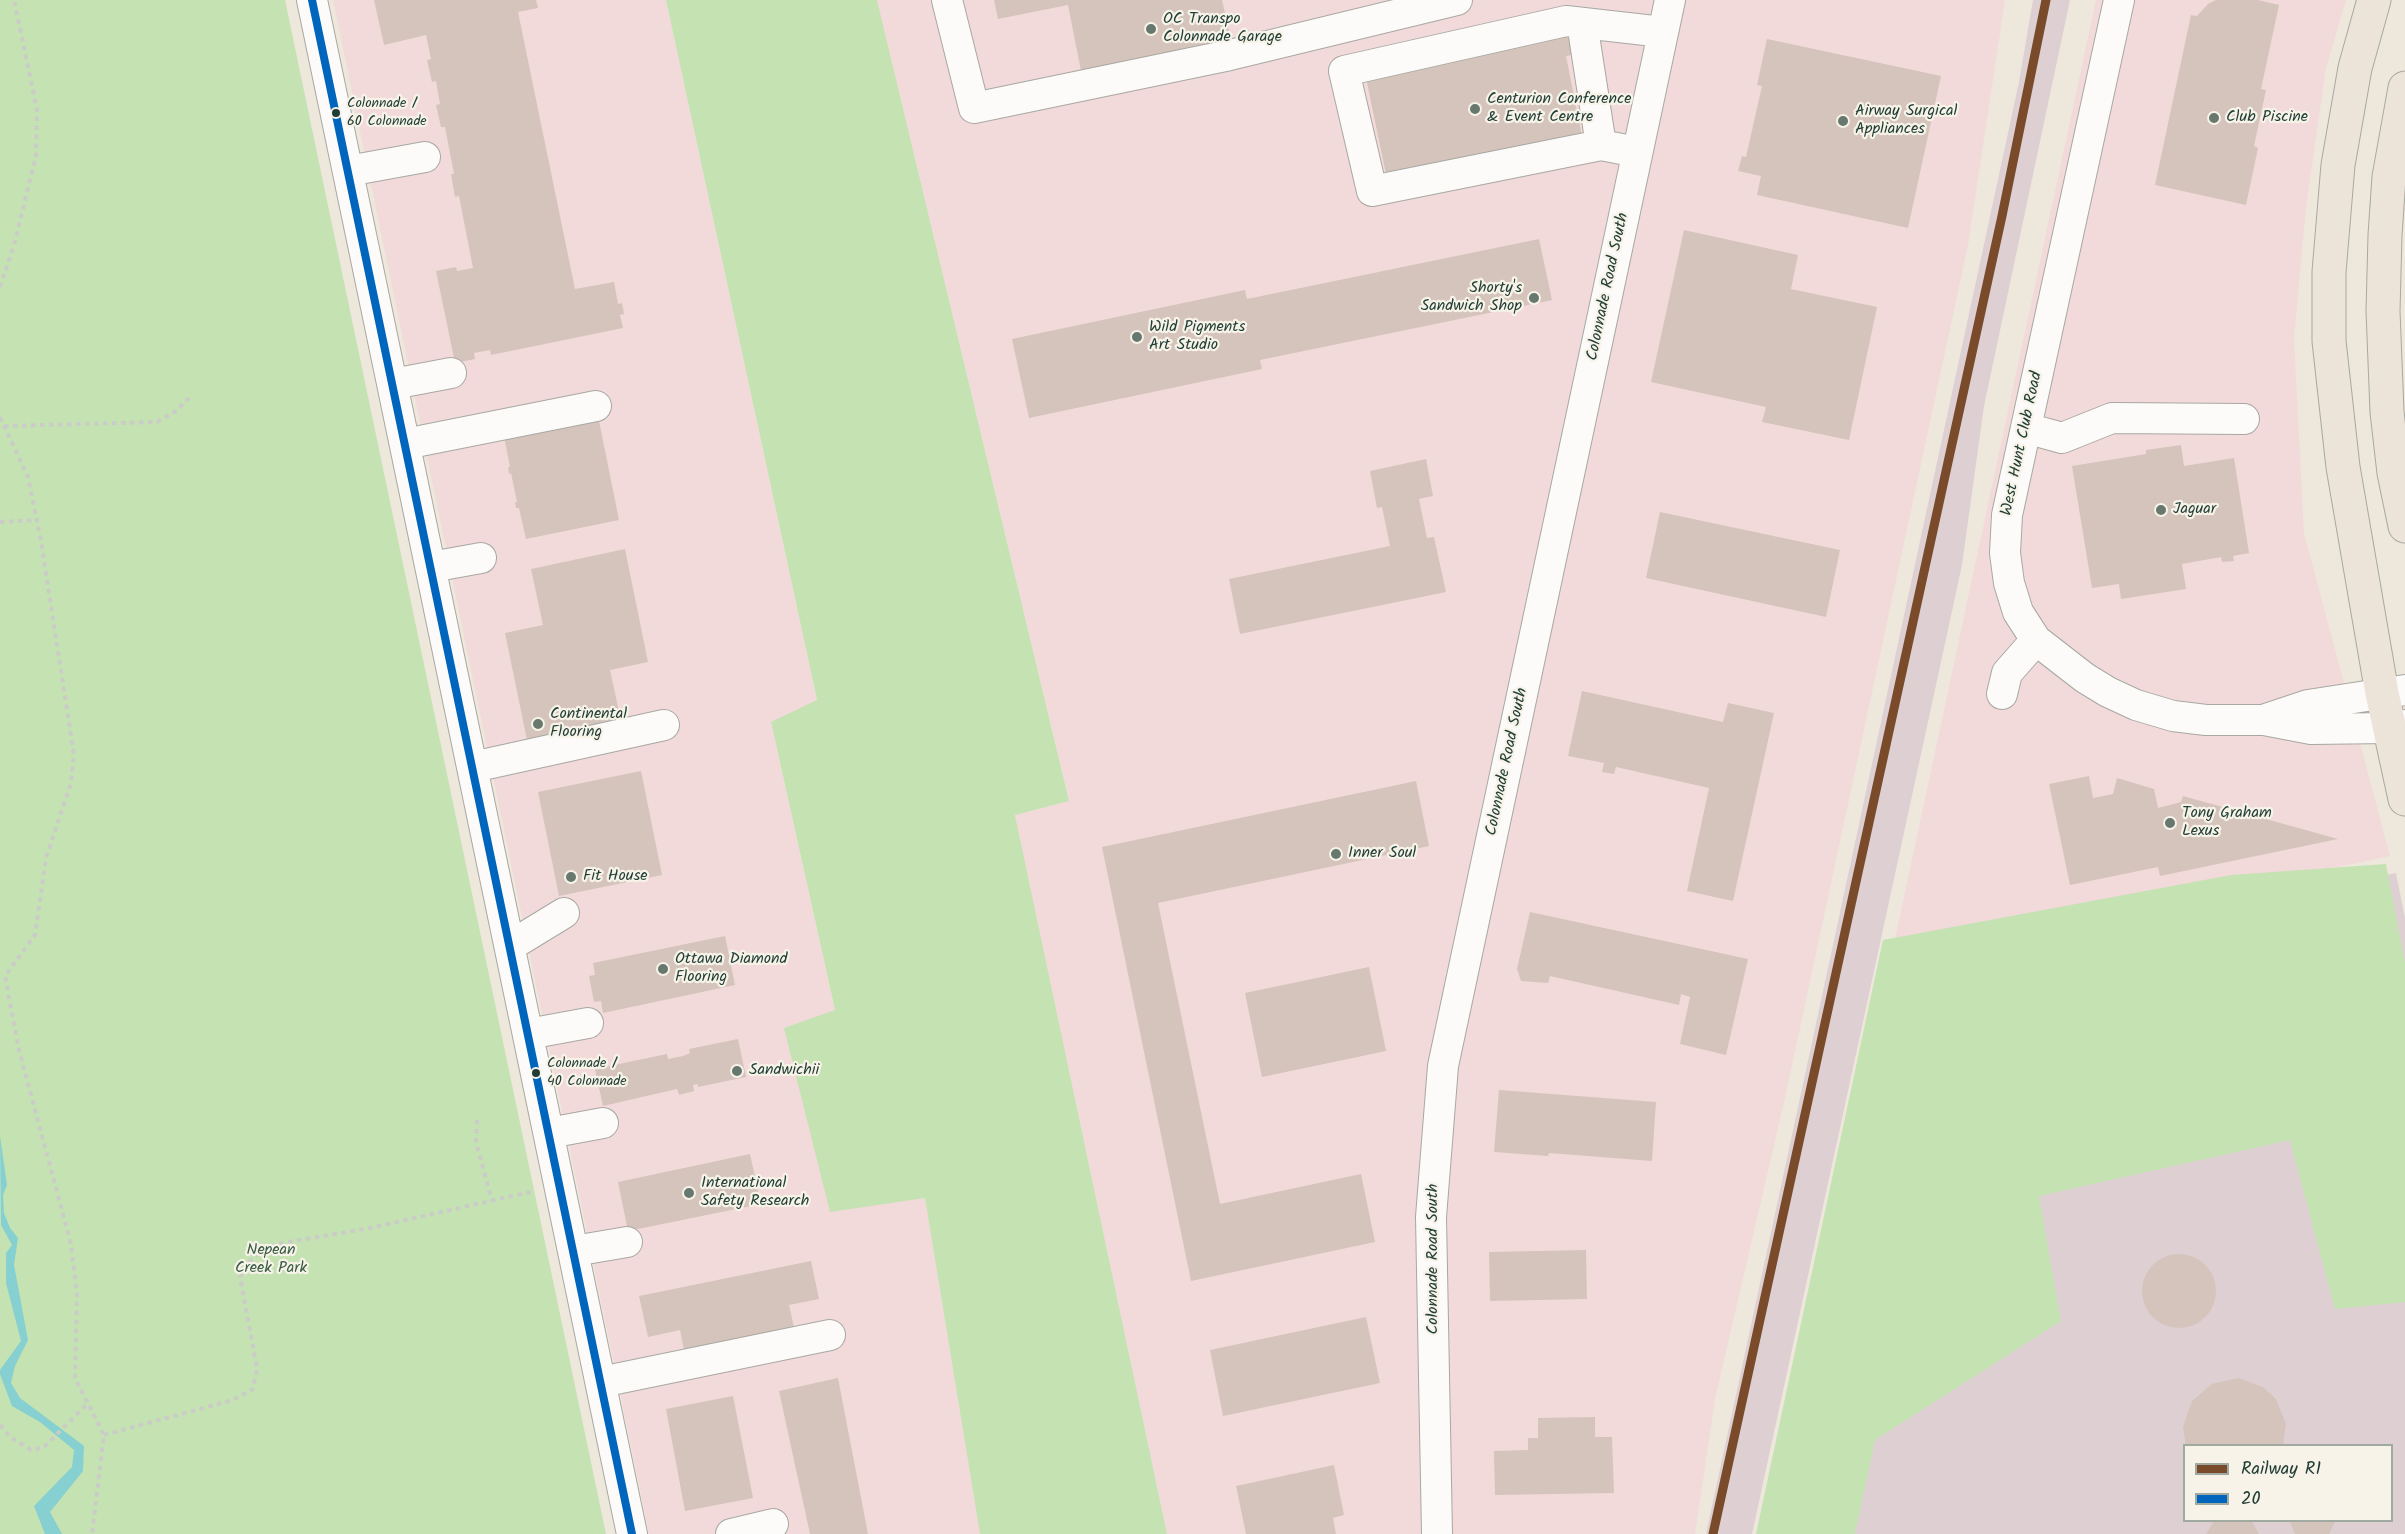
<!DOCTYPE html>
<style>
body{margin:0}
#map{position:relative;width:2405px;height:1534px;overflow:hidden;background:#eee7dc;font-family:Kalam,sans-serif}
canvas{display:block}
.legend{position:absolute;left:2183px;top:1444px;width:210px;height:78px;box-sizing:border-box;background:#f7f3e8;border:2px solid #a1aaa0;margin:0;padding:8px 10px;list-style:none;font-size:18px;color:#1f3d34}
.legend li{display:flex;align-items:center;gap:12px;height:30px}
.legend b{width:30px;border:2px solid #a1aaa0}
</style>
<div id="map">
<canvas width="2405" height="1534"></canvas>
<ul class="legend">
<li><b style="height:8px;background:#7a4b2a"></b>Railway R1</li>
<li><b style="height:8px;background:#0065bd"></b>20</li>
</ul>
</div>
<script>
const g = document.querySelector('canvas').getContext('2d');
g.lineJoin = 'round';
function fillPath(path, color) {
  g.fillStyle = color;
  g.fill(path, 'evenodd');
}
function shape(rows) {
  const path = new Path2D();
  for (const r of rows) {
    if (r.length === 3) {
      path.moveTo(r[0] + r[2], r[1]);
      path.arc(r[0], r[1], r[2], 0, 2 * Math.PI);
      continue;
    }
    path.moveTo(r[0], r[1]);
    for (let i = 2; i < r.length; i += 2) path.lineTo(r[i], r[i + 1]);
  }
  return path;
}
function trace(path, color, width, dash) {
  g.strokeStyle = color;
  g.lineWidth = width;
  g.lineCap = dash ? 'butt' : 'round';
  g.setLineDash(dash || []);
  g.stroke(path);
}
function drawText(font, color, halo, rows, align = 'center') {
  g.font = font + ' Kalam,sans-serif';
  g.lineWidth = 4.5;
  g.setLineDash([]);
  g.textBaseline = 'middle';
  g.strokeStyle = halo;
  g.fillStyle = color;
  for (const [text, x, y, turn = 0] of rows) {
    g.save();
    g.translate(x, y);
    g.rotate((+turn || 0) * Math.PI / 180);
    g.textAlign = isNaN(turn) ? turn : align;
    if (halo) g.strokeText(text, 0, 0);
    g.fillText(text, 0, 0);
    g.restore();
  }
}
const built = shape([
 [333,0,666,0,817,701,771,723,835,1011,784,1028,925,1197,980,1534,649,1534],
 [877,0,2005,0,1968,245,1785,1098,1715,1399,1695,1534,1167,1534,1015,815,1069,800],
 [2096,0,2346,0,2326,68,2306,207,2294,339,2304,533,2390,856,1890,962]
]);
const industrial = shape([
 [2033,0,2070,0,1984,406,1962,565,1752,1534,1706,1534,2019,82],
 [2396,873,2405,918,2405,1534,1833,1534,1893,975],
 [2184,1446,2392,1446,2392,1520,2184,1520]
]);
const green = shape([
 [0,0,285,0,606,1534,0,1534],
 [666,0,877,0,1069,801,1015,815,1167,1534,980,1534,925,1198,830,1212,784,1028,835,1010,771,722,817,700],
 [2386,864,2405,963,2405,1302,2335,1309,2290,1140,2039,1196,2061,1321,1875,1440,1855,1534,1756,1534,1883,940,2231,875]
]);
const water = shape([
 [0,1136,7,1185,3,1195,4,1213,10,1228,18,1238,14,1265,28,1340,15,1366,11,1383,20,1398,84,1446,83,1471,50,1512,62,1534,45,1534,34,1506,72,1467,74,1450,40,1422,12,1406,0,1374,0,1370,21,1341,6,1283,6,1253,12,1245,1,1225]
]);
const building = shape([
 [374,0,536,0,538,8,518,12,575,289,614,282,618,304,622,303,624,314,620,315,623,328,491,355,490,350,474,353,475,359,455,363,436,271,456,267,457,271,473,268,459,196,455,197,451,174,454,174,445,127,441,127,436,105,440,104,436,81,432,82,427,60,431,59,426,35,384,45],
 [994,0,1222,0,1231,40,1081,71,1068,5,998,19],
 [2216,0,2258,0,2279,5,2261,89,2266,90,2254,146,2258,148,2246,205,2155,185,2191,15,2197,16,2208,4],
 [1568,34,1572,55,1566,56,1583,141,1387,179,1366,78],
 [1767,39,1941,76,1908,228,1757,195,1761,176,1738,171,1742,156,1746,157,1762,86,1757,85],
 [1684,230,1798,255,1791,289,1877,307,1849,440,1762,422,1766,407,1651,382],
 [1539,239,1552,300,1260,360,1262,369,1029,418,1012,339,1245,290,1247,299],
 [598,416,619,520,526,539,519,508,516,508,515,502,517,502,511,473,509,474,508,467,510,467,504,436],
 [2181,445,2184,466,2234,458,2249,553,2233,556,2234,561,2222,562,2221,557,2182,564,2186,589,2121,599,2119,584,2092,588,2072,466,2146,454,2146,450],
 [1426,459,1433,496,1419,499,1427,538,1434,537,1446,592,1240,634,1229,579,1390,546,1382,507,1377,508,1370,471],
 [1660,512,1840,550,1826,617,1646,578],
 [625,549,648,662,610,670,622,725,528,745,505,633,543,625,531,569],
 [1582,691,1723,722,1728,703,1774,713,1733,901,1687,891,1709,788,1616,767,1614,774,1602,772,1604,763,1568,756],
 [641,771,662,875,559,896,538,792],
 [2089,776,2093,798,2113,794,2117,778,2154,789,2158,808,2181,802,2183,796,2338,839,2160,876,2158,867,2070,885,2049,784],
 [1416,781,1429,846,1158,903,1220,1204,1361,1174,1375,1242,1191,1281,1102,847],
 [1530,912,1748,959,1726,1055,1680,1044,1690,997,1681,994,1679,1005,1550,976,1548,983,1521,981,1517,969],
 [725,936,735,985,603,1013,601,1001,594,1002,589,976,595,975,593,963],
 [1369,967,1386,1051,1262,1077,1245,993],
 [738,1039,746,1077,698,1087,697,1084,693,1085,694,1091,679,1095,677,1089,603,1106,595,1069,667,1054,668,1059,683,1056,690,1053,689,1049],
 [1499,1090,1656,1102,1652,1161,1549,1153,1548,1156,1494,1152],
 [750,1154,761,1204,628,1231,618,1182],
 [1586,1250,1587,1299,1490,1301,1489,1252],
 [2179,1291,37],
 [811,1261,819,1299,789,1305,795,1332,685,1355,680,1330,648,1337,639,1296],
 [1366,1317,1380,1383,1223,1416,1210,1350],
 [838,1378,868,1534,810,1534,779,1391],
 [2238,1378,2263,1387,2276,1399,2286,1424,2283,1446,2186,1446,2183,1427,2192,1401,2212,1384],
 [733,1396,753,1498,685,1511,666,1409],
 [1595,1417,1595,1437,1612,1437,1614,1493,1495,1495,1494,1451,1528,1450,1528,1438,1538,1438,1538,1418],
 [1334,1465,1344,1515,1333,1518,1336,1534,1246,1534,1236,1486],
 [2215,1520,2251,1520,2259,1534,2206,1534],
 [2289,1520,2336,1520,2329,1534,2295,1534]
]);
const path = shape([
 [0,287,14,245,36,156,37,110,14,0],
 [0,417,28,477,41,541,74,755,71,783,46,858,35,935,5,976,19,1050,71,1244,77,1293,75,1378,104,1435,92,1534],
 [4,426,157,422,176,411,192,395],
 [0,522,37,520],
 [477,1120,476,1142,492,1201],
 [0,1425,10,1437,31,1450,44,1447,88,1403],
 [104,1435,233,1400,253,1389,257,1368,240,1277,253,1257,277,1244,370,1228,535,1191]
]);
const minor = shape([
 [312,0,632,1534],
 [947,0,974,108,1230,55,1457,0],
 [2119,0,2007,515,2005,553,2009,583,2018,612,2036,640,2085,678,2108,692,2136,705,2173,716,2206,720,2264,720,2311,729,2389,728,2405,725],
 [1582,23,1601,145],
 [1637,152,1601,145,1372,191,1344,71,1566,21,1663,32],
 [348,171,425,157],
 [393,384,451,373],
 [2026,428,2062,438,2112,418,2244,419],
 [405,444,596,406],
 [431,567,481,558],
 [2002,694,2007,673,2036,640],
 [2266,719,2308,705,2405,690],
 [473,767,664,725],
 [510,946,564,913],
 [528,1034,588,1023],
 [549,1133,603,1123],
 [574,1251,627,1242],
 [601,1382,830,1335],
 [731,1534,773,1524],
 [1437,1534,1431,1217,1443,1066,1670,0]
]);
const major = shape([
 [2374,0,2355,68,2338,165,2329,272,2329,341,2343,467,2382,693,2405,799],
 [2405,88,2389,177,2385,235,2383,311,2387,412,2394,473,2405,526]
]);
const bus1 = shape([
 [312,0,632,1534]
]);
const rail1 = shape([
 [1713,1534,2002,216,2046,0]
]);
const markers = [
 [1151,29,6,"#67786f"],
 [1475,109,6,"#67786f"],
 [336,113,5,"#1f3d34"],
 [2214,118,6,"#67786f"],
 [1843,121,6,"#67786f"],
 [1534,298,6,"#67786f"],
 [1137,337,6,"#67786f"],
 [2161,510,6,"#67786f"],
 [538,724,6,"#67786f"],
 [2170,823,6,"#67786f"],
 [1336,854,6,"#67786f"],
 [571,877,6,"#67786f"],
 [663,969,6,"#67786f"],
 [737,1071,6,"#67786f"],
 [536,1073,5,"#1f3d34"],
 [689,1193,6,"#67786f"]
];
const busNames = [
 ["Colonnade /",347,105],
 ["60 Colonnade",347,123],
 ["Colonnade /",547,1065],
 ["40 Colonnade",547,1083]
];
const poiNames = [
 ["OC Transpo",1163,20],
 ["Colonnade Garage",1163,38],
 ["Centurion Conference",1487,100],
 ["& Event Centre",1487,118],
 ["Airway Surgical",1855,112],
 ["Appliances",1855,130],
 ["Club Piscine",2226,118],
 ["Shorty's",1522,289,"right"],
 ["Sandwich Shop",1522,307,"right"],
 ["Wild Pigments",1149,328],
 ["Art Studio",1149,346],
 ["Jaguar",2173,510],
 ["Continental",550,715],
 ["Flooring",550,733],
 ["Tony Graham",2182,814],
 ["Lexus",2182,832],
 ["Inner Soul",1348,854],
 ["Fit House",583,877],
 ["Ottawa Diamond",675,960],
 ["Flooring",675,978],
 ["Sandwichii",749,1071],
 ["International",701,1184],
 ["Safety Research",701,1202]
];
const streetNames = [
 ["Colonnade Road South",1609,287,-78],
 ["West Hunt Club Road",2023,444,-78],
 ["Colonnade Road South",1508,762,-78],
 ["Colonnade Road South",1434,1259,-90]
];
const parkNames = [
 ["Nepean",271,1251],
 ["Creek Park",271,1269]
];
fillPath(built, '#f2dada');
fillPath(industrial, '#ded0d2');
fillPath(green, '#c4e2b2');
fillPath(water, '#86d0d2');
fillPath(building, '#d5c4bc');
trace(minor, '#a8a8a1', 32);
trace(major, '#a8a8a1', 35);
trace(path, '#cbccc8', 4, [4.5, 4.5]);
trace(minor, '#fcfbfa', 30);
trace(major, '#ece4d9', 33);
trace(bus1, '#0065bd', 8);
trace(rail1, '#7a4b2a', 9);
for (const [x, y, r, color] of markers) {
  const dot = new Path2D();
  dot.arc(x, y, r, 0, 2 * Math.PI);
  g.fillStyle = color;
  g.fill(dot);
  trace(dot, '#f7f3e8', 2);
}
drawText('14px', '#1f3d34', '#f7f3e8', busNames, 'left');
drawText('16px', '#1f3d34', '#f7f3e8', poiNames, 'left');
drawText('16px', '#1f3d34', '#f7f3e8', streetNames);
drawText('16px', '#395d46', '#f7f3e8', parkNames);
</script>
